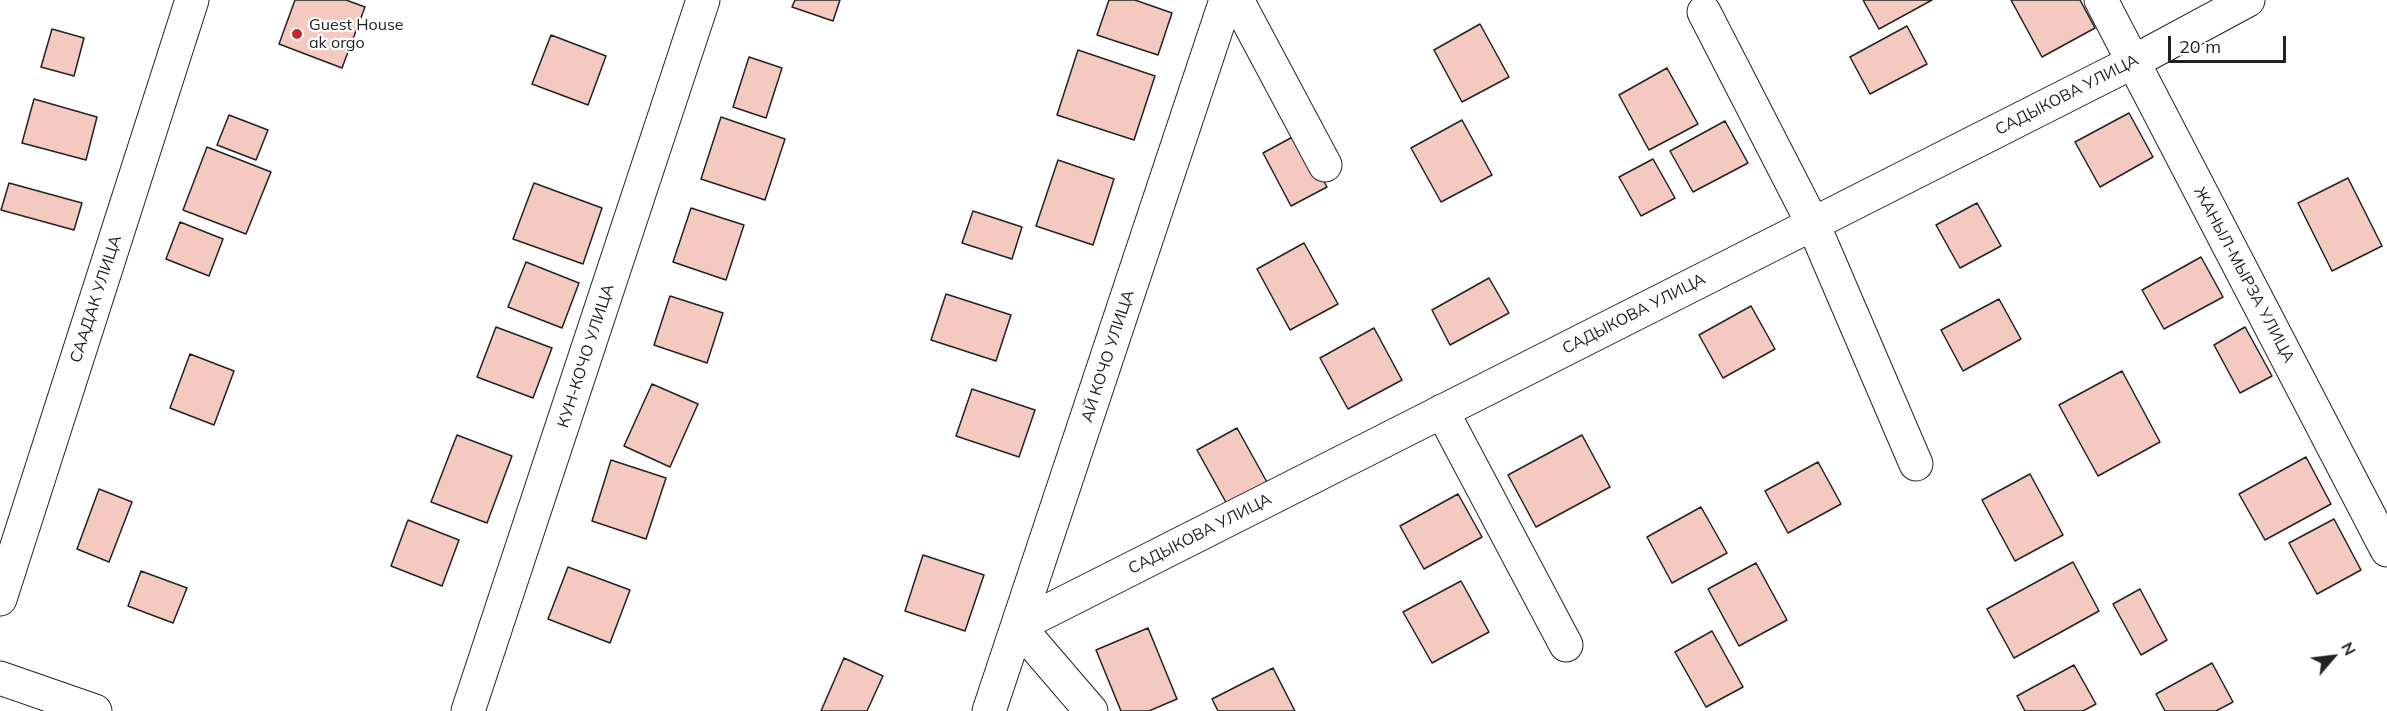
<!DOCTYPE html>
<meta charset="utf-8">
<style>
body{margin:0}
#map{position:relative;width:2387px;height:711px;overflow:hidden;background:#fff;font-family:Mulish,sans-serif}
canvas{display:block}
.north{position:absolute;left:2303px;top:627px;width:60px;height:60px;-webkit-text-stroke:4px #fff;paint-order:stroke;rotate:62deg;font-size:16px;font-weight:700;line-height:24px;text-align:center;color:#222}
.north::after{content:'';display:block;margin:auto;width:21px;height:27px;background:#222;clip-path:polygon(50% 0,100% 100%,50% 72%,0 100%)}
.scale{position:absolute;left:2168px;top:36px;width:118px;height:27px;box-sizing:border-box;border:3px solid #222;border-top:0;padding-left:8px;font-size:18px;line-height:21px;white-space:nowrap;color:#222;-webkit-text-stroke:4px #fff;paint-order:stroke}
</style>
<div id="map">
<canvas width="2387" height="711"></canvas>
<div class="north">N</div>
<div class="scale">20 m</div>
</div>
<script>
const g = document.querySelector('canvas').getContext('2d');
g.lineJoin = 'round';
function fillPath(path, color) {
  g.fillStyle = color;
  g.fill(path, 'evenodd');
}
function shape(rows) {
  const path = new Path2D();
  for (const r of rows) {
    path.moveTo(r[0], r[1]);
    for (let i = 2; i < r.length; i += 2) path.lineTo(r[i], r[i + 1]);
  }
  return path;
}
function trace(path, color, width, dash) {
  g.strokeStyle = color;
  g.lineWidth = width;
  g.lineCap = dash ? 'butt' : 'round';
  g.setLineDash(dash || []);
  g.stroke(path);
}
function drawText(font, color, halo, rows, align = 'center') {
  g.font = font + ' Mulish,sans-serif';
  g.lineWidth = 4.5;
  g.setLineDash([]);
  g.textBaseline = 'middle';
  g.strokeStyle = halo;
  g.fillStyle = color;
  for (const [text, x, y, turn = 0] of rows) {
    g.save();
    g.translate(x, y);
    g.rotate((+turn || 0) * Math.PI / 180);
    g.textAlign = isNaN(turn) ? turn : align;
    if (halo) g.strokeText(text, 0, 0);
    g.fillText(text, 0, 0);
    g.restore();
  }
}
const building = shape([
 [295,0,346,0,365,7,342,68,279,44,295,0],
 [795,0,840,0,833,21,792,7,795,0],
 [1109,0,1135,0,1172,13,1158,55,1097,35,1109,0],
 [1863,0,1932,0,1879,29,1863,0],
 [2011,0,2080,0,2095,28,2042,57,2011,0],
 [1480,24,1509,77,1462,102,1434,50,1480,24],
 [1907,26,1927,64,1870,94,1850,57,1907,26],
 [52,29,84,38,74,76,41,67,52,29],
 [551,35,606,56,588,105,532,84,551,35],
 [1078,50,1155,76,1134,140,1057,115,1078,50],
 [749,57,782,68,766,118,733,107,749,57],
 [1667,68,1698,124,1649,150,1619,95,1667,68],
 [34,99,97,117,86,160,22,143,34,99],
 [2129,113,2153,157,2100,187,2075,142,2129,113],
 [229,115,268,130,256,160,217,145,229,115],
 [721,117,785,139,765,200,701,179,721,117],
 [1462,120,1492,175,1441,202,1411,148,1462,120],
 [1725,121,1748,163,1693,192,1670,151,1725,121],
 [1298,134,1327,187,1291,206,1263,153,1298,134],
 [207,147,271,172,246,234,183,210,207,147],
 [1653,159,1675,198,1641,216,1619,177,1653,159],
 [1058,160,1114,179,1093,245,1036,226,1058,160],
 [2348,178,2382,246,2332,271,2298,203,2348,178],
 [9,183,82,203,74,230,1,210,9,183],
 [534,183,602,208,583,264,513,239,534,183],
 [1977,203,2001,246,1960,268,1936,225,1977,203],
 [691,208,744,225,726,280,673,262,691,208],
 [973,211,1022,227,1012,259,962,243,973,211],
 [180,222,223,239,209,276,166,259,180,222],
 [1304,243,1338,304,1290,330,1257,269,1304,243],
 [2201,257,2223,297,2164,329,2142,290,2201,257],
 [526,262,579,283,562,328,508,307,526,262],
 [1489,278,1509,313,1450,345,1432,310,1489,278],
 [946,294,1011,315,996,361,931,340,946,294],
 [670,296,723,313,707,363,654,345,670,296],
 [1999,299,2021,339,1963,371,1941,330,1999,299],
 [1751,306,1775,349,1723,378,1699,335,1751,306],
 [496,327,552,348,533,398,477,377,496,327],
 [2245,327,2272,376,2240,393,2214,345,2245,327],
 [1374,328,1402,380,1348,409,1320,358,1374,328],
 [190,354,234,371,214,425,170,408,190,354],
 [2122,371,2160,442,2098,476,2059,405,2122,371],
 [652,384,698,404,670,467,624,446,652,384],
 [972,389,1035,410,1019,457,956,436,972,389],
 [1237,428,1268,484,1228,506,1197,450,1237,428],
 [457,435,512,456,487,523,431,502,457,435],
 [1582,435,1610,487,1536,527,1508,475,1582,435],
 [2306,457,2331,504,2265,540,2239,494,2306,457],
 [611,460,666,478,646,539,592,521,611,460],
 [1818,462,1841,504,1788,533,1765,491,1818,462],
 [2030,474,2063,535,2015,561,1982,500,2030,474],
 [99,489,132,502,109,562,77,549,99,489],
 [1458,494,1482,537,1424,569,1400,526,1458,494],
 [1701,507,1727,553,1672,583,1647,537,1701,507],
 [2334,519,2361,570,2317,594,2289,543,2334,519],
 [408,520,459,540,442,586,391,566,408,520],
 [923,555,984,575,965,631,905,611,923,555],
 [2073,562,2099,611,2014,658,1987,609,2073,562],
 [1756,563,1787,620,1739,646,1708,589,1756,563],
 [568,567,630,590,610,643,548,619,568,567],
 [141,571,187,588,173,623,128,606,141,571],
 [1461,581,1489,632,1432,663,1403,612,1461,581],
 [2140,589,2167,640,2141,655,2113,604,2140,589],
 [1148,628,1177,699,1149,711,1121,711,1096,650,1148,628],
 [1712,631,1743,687,1706,707,1675,652,1712,631],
 [844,658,883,676,867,711,821,711,844,658],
 [2212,663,2233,702,2216,711,2165,711,2156,694,2212,663],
 [2074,665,2096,704,2083,711,2025,711,2017,696,2074,665],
 [1273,668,1295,711,1218,711,1212,699,1273,668]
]);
const minor = shape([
 [1237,0,1325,165],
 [2101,0,2387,550],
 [1704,12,1813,224,1916,464],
 [1442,411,1566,645],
 [0,599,192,0],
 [0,678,95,711],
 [468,711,703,0],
 [989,711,1226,0],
 [1091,711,1018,626,2133,62,2248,0]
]);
const markers = [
 [297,34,6,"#c62828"]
];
const poiNames = [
 ["Guest House",309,25],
 ["ak orgo",309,43]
];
const streetNames = [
 ["САДЫКОВА УЛИЦА",2067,95,-27],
 ["ЖАНЫЛ-МЫРЗА УЛИЦА",2244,275,62],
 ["СААДАК УЛИЦА",96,299,-72],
 ["САДЫКОВА УЛИЦА",1634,314,-27],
 ["КУН-КОЧО УЛИЦА",586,356,-72],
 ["АЙ КОЧО УЛИЦА",1108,356,-72],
 ["САДЫКОВА УЛИЦА",1200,534,-27]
];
fillPath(building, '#f3c9c0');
trace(building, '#222', 1.5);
trace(minor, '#222', 35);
trace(minor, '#fff', 33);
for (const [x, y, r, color] of markers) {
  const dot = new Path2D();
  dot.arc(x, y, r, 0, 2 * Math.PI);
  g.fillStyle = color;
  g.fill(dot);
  trace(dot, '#fff', 2);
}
drawText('16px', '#222', '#fff', poiNames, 'left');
drawText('16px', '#222', '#fff', streetNames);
</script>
